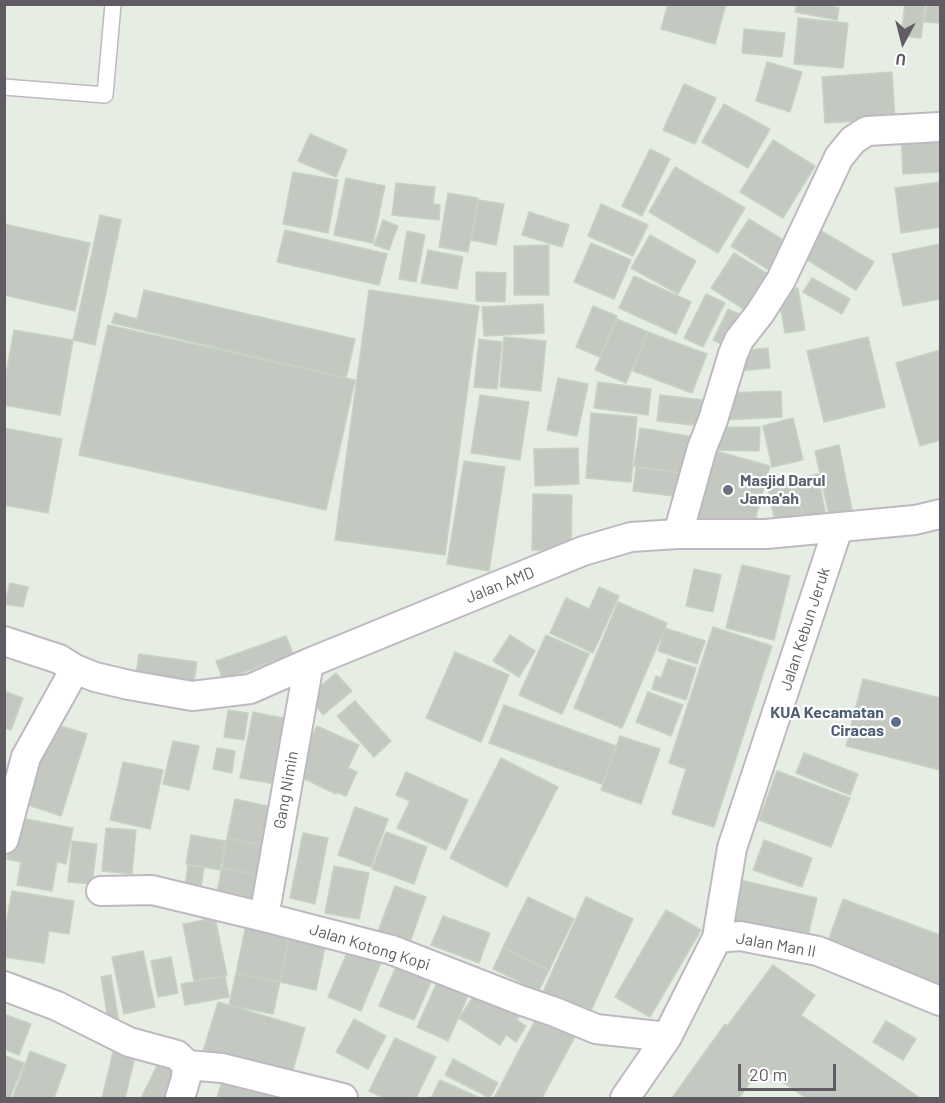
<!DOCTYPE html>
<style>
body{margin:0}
#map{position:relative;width:945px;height:1103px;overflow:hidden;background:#e6eee4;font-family:Barlow,sans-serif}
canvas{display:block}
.frame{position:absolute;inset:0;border:6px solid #615c64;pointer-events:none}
.north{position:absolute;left:873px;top:12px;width:60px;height:60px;-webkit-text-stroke:4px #fff;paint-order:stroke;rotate:187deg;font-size:16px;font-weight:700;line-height:24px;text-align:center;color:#615c64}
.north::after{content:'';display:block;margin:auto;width:21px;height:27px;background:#615c64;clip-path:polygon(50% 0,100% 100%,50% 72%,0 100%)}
.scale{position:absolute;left:738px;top:1064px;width:98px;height:27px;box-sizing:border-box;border:3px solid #615c64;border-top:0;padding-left:8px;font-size:18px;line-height:21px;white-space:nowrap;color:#615c64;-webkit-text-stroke:4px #fff;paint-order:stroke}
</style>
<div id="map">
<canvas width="945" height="1103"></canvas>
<div class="frame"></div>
<div class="north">U</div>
<div class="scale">20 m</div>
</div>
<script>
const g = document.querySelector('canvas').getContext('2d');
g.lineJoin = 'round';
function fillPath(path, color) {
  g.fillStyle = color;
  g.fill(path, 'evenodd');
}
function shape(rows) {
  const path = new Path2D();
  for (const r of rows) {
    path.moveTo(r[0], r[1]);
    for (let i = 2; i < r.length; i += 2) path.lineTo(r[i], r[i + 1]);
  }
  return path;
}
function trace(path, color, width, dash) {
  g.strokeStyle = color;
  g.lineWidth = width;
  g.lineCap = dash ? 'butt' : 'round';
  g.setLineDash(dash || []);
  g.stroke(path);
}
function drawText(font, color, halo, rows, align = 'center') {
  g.font = font + ' Barlow,sans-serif';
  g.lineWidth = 4.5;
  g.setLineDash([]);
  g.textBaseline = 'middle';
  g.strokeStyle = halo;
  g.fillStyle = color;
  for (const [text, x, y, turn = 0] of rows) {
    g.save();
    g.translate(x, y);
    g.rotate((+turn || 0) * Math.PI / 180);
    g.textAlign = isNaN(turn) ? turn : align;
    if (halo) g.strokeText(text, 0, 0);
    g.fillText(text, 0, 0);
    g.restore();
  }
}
const building = shape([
 [668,4,726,4,715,44,661,29,668,4],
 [797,4,822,4,839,8,837,20,795,12,797,4],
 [905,4,925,4,921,38,901,36,905,4],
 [927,4,940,4,940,23,924,22,927,4],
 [798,18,848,23,843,68,794,64,798,18],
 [744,29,785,33,782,57,742,53,744,29],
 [767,62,802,72,790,112,756,101,767,62],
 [892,72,895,119,825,123,822,77,892,72],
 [684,84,716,98,695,144,663,130,684,84],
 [724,104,770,129,748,168,702,142,724,104],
 [940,130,940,172,903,174,901,132,940,130],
 [310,134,347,150,336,177,298,161,310,134],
 [773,140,815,166,783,218,740,192,773,140],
 [650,149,670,159,642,216,622,206,650,149],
 [675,167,745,208,718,253,649,212,675,167],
 [293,172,338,180,328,233,283,224,293,172],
 [346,178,385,186,373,243,334,235,346,178],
 [940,182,940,227,901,233,895,188,940,182],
 [396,183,435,187,433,204,440,205,439,220,392,215,396,183],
 [448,193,478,198,468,252,439,247,448,193],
 [479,200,504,204,496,245,471,240,479,200],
 [601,204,648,225,633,256,588,236,601,204],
 [529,212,569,225,562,247,522,235,529,212],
 [100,215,121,220,95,345,73,340,100,215],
 [749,219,793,246,775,274,731,246,749,219],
 [383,220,398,226,389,250,374,245,383,220],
 [4,224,90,243,75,311,4,295,4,224],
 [818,229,874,262,856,290,801,256,818,229],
 [285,230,387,254,379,285,277,262,285,230],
 [407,231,425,235,416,282,399,279,407,231],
 [650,235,696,261,678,294,631,268,650,235],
 [591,243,631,260,614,299,574,282,591,243],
 [939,244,940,253,940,299,903,306,892,254,939,244],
 [549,245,549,295,514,295,514,246,549,245],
 [428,250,463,257,457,289,421,283,428,250],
 [734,253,776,279,753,315,711,288,734,253],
 [476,272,506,273,505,302,476,301,476,272],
 [634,276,691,302,676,334,619,308,634,276],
 [812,278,850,299,842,314,803,292,812,278],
 [798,288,805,330,785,333,778,292,798,288],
 [144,290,355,339,346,378,112,323,115,313,137,319,144,290],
 [369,290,479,306,445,555,335,540,369,290],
 [706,294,725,303,703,347,684,338,706,294],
 [543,304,544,333,484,336,482,307,543,304],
 [593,306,617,316,600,357,576,347,593,306],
 [728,309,746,317,731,349,713,340,728,309],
 [617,319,648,332,626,383,595,370,617,319],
 [108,325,355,380,326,510,79,455,108,325],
 [14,330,73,340,60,415,4,405,4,385,14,330],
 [648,332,707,354,692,393,633,371,648,332],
 [504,337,546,341,541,391,500,387,504,337],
 [868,337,885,407,824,422,807,351,868,337],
 [479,339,502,342,497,389,474,387,479,339],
 [768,348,770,368,738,371,736,351,768,348],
 [940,350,940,440,920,446,896,363,940,350],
 [558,378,588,384,577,436,547,430,558,378],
 [598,382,651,389,648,415,594,408,598,382],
 [781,391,782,417,727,420,726,393,781,391],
 [480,395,529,402,520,460,471,453,480,395],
 [660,395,712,401,709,427,657,421,660,395],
 [591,413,637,417,631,482,586,478,591,413],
 [793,418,803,460,772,467,763,426,793,418],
 [717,427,760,427,759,451,717,450,717,427],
 [4,428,62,439,48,513,4,505,4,428],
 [640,428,694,437,687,474,634,466,640,428],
 [839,445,852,510,829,515,815,451,839,445],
 [578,448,579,484,535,486,534,449,578,448],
 [705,448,770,466,752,531,687,514,705,448],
 [464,461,505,467,489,571,447,564,464,461],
 [636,467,684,474,681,497,633,491,636,467],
 [818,474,826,517,804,521,795,479,818,474],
 [795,479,804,521,776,527,767,484,795,479],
 [533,494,572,495,571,551,532,550,533,494],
 [742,565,790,576,774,640,726,628,742,565],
 [694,569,721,575,713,612,686,606,694,569],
 [10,583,28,587,23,607,5,604,10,583],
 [599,587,619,596,593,653,550,633,566,598,589,609,599,587],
 [618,602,667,623,622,728,574,708,618,602],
 [713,627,772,646,714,827,672,814,686,769,669,763,713,627],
 [665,628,705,641,697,664,658,651,665,628],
 [510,635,535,651,519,677,493,661,510,635],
 [546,635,589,654,562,714,519,695,546,635],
 [286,636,293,654,223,680,216,661,286,636],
 [455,652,509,675,481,742,426,718,455,652],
 [139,654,197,662,194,682,136,674,139,654],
 [668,659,696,668,686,700,652,689,656,676,661,678,668,659],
 [336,673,352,691,323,715,308,696,336,673],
 [863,679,940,698,940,770,846,746,863,679],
 [4,691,23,698,11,730,4,728,4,691],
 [648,692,683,705,671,736,636,722,648,692],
 [355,701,391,741,374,757,337,716,355,701],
 [504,705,616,746,602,784,489,743,504,705],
 [228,710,248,713,244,740,224,737,228,710],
 [253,712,293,720,281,785,240,778,253,712],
 [48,722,87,734,61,816,22,803,48,722],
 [317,726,359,745,348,768,357,772,346,796,336,792,336,794,294,774,317,726],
 [620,736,660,749,641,804,601,790,620,736],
 [173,741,199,746,189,790,163,784,173,741],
 [217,748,235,751,232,773,213,769,217,748],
 [804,753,858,774,850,795,796,773,804,753],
 [501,758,558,787,507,887,450,858,501,758],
 [123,762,163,770,150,829,110,820,123,762],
 [777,771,850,798,831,847,759,820,777,771],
 [406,772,468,800,446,850,397,828,410,801,396,795,406,772],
 [235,799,277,808,270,847,227,838,235,799],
 [355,807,388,819,371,867,338,855,355,807],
 [15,817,73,828,66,864,57,862,52,891,17,885,21,862,7,859,15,817],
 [106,828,136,830,132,874,102,871,106,828],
 [386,832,427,847,414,884,372,869,386,832],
 [303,833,328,838,315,904,290,898,303,833],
 [191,835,225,841,220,870,186,864,191,835],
 [227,838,270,847,264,876,222,868,227,838],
 [764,840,812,858,802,887,753,870,764,840],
 [72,841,97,844,92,884,68,882,72,841],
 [188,865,204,867,200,896,184,893,188,865],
 [334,866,369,873,359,919,325,913,334,866],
 [222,868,264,876,257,909,215,900,222,868],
 [736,879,817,898,806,944,726,925,736,879],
 [395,886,426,897,409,945,377,934,395,886],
 [12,891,74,901,69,934,49,931,44,963,4,957,4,935,12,891],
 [528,897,574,919,549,970,503,947,528,897],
 [586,897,633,919,589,1015,542,994,586,897],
 [843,899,940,935,940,993,825,950,843,899],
 [666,910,701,930,650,1017,615,997,666,910],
 [443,916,490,933,479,963,431,945,443,916],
 [215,918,227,975,194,981,183,924,215,918],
 [246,925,290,934,280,982,236,973,246,925],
 [290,934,326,942,316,990,280,982,290,934],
 [350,946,382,960,361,1011,328,997,350,946],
 [503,947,549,970,534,1001,516,992,521,982,493,969,503,947],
 [143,951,155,1007,124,1014,112,957,143,951],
 [171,957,178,993,158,997,151,961,171,957],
 [400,957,435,973,414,1020,379,1006,400,957],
 [773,965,815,995,801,1015,920,1098,806,1098,761,1067,739,1098,672,1098,725,1024,727,1026,773,965],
 [236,973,280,982,273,1014,229,1005,236,973],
 [111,975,120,1029,110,1031,101,977,111,975],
 [225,976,229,997,185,1005,181,984,225,976],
 [440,976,471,989,448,1041,417,1027,440,976],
 [479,988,520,1015,517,1020,526,1026,516,1042,506,1035,500,1045,459,1018,479,988],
 [218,1002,305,1028,289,1084,201,1058,218,1002],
 [539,1013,577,1033,542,1098,494,1098,539,1013],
 [4,1014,31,1024,19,1055,4,1049,4,1014],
 [354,1019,386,1036,368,1069,336,1052,354,1019],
 [886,1021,916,1039,903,1060,873,1042,886,1021],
 [395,1038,436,1057,416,1098,384,1098,369,1091,395,1038],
 [30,1051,66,1065,54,1098,13,1097,30,1051],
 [113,1052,135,1057,125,1098,102,1098,113,1052],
 [6,1056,24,1063,10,1098,4,1098,4,1060,6,1056],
 [453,1059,498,1083,490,1098,445,1075,453,1059],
 [158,1064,179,1073,168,1098,141,1098,158,1064],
 [224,1075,306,1098,217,1098,224,1075],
 [440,1080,478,1097,477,1098,431,1098,440,1080]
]);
const lane = shape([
 [4,87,105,95,113,4]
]);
const street = shape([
 [678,534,702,448,713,420,733,354,739,340,760,313,781,280,839,157,853,140,867,131,940,127],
 [4,641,59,659,75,669,95,677,129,685,192,696,250,689,309,663,583,551,631,537,678,534,766,534,915,520,940,514],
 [4,839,26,757,75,669],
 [101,891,152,890,264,917,392,950,520,1000,555,1012,596,1029,667,1037],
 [264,917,309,663],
 [717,938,732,848,838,528],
 [4,986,57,1006,129,1042,177,1055,187,1065,186,1078,180,1098],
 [187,1065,222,1068,343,1098],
 [625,1098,667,1037,717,938,740,936,818,951,940,1001]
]);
const markers = [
 [728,490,6,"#6b7280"],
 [896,722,6,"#5c6f8a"]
];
const worshipNames = [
 ["Masjid Darul",740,481],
 ["Jama'ah",740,499]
];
const streetNames = [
 ["Jalan AMD",500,585,-22],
 ["Jalan Kebun Jeruk",805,629,-72],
 ["Gang Nimin",286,790,-80],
 ["Jalan Man II",776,945,10],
 ["Jalan Kotong Kopi",370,947,17]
];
const serviceNames = [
 ["KUA Kecamatan",884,713],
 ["Ciracas",884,731]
];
fillPath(building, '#c3c9c0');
trace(building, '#c6d3c2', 1.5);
trace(lane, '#beb9c0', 18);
trace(street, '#beb9c0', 32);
trace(lane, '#fff', 15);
trace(street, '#fff', 28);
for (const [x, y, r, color] of markers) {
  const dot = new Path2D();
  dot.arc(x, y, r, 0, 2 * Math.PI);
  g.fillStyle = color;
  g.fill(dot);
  trace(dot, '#fff', 2);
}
drawText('bold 16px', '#5b616d', '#fff', worshipNames, 'left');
drawText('16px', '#615c64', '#fff', streetNames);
drawText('bold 16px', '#4e5e75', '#fff', serviceNames, 'right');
</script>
